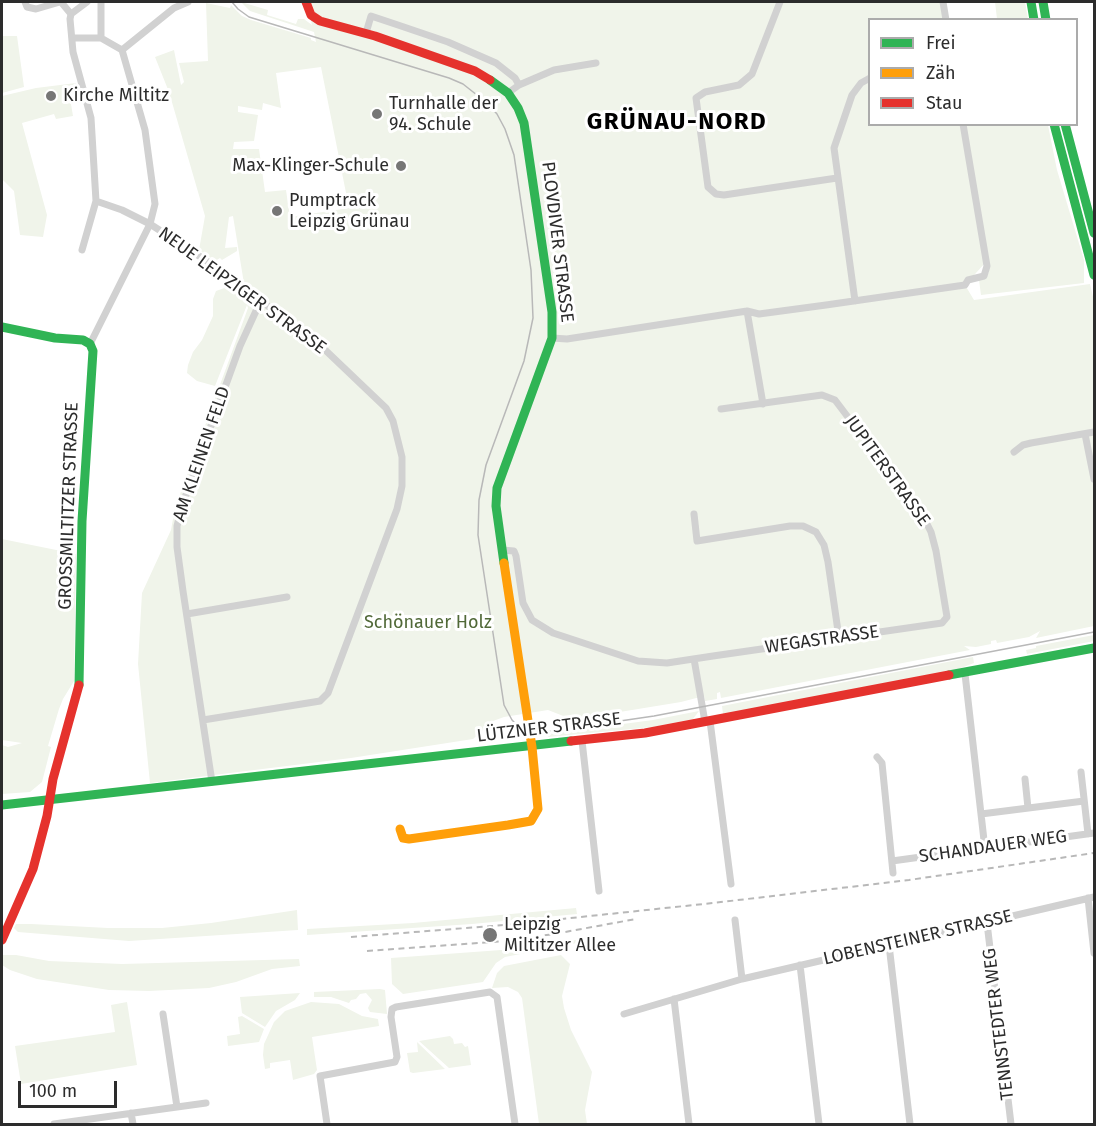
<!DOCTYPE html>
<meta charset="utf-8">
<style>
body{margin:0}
#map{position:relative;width:1096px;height:1126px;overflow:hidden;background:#fff;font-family:"Fira Sans",sans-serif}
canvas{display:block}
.frame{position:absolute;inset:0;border:3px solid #2c2c2c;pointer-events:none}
.legend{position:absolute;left:868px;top:18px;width:210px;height:108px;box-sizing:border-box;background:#fff;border:2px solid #ababab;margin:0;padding:8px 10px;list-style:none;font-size:18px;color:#2c2c2c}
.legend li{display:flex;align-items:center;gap:12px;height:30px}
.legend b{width:30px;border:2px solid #ababab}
.scale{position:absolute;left:18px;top:1081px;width:99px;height:27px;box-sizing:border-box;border:3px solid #2c2c2c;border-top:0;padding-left:8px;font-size:18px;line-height:21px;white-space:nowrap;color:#2c2c2c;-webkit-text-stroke:4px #fff;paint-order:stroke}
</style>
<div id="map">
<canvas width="1096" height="1126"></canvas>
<div class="frame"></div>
<ul class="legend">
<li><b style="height:8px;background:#30b455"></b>Frei</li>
<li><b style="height:8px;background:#ff9f0a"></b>Zäh</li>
<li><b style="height:8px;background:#e5322d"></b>Stau</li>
</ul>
<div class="scale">100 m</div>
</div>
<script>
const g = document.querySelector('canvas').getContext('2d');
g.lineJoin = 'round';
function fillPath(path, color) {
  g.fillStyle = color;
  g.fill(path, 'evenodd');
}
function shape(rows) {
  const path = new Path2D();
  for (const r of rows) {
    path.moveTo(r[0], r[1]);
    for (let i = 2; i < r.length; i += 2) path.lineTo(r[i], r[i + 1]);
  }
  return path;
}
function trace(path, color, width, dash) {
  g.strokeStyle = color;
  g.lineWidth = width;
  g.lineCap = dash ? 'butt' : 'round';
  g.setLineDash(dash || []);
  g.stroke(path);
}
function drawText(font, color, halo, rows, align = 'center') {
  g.font = font + ' "Fira Sans",sans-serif';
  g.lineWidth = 6;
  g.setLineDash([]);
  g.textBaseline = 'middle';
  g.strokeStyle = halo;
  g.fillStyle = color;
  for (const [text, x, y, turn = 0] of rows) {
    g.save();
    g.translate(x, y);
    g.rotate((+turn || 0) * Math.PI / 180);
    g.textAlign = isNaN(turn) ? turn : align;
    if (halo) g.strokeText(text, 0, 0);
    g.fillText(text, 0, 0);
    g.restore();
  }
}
const green = shape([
 [241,2,268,10,267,15,296,24,298,19,304,19,312,25,306,2,943,2,946,19,870,20,870,124,1048,125,1057,170,1084,260,1084,283,981,295,979,280,987,277,989,271,986,262,965,285,974,300,1090,284,1094,301,1094,626,1036,638,1040,631,1029,637,997,643,996,640,991,641,991,644,976,647,964,646,970,650,721,698,720,692,717,693,717,699,705,701,704,696,681,702,583,718,571,719,548,710,504,717,493,721,473,739,351,758,150,783,138,664,142,593,171,530,175,508,248,308,247,305,215,386,197,381,187,373,188,365,193,352,202,340,213,316,213,299,216,291,230,286,246,296,233,216,229,217,225,248,237,247,237,251,222,260,220,258,215,261,199,250,205,216,169,92,155,57,174,50,181,85,184,82,179,63,208,61,206,3,230,8,231,5,242,16,251,20,311,38,311,40,316,42,314,32,250,11],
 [321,67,349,208,290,217,286,190,265,192,259,149,233,149,234,142,254,141,258,115,238,112,238,106,262,110,263,103,281,108,276,73],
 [995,2,1025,2,1028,19,997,19],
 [2,36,17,36,24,87,2,93],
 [76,83,81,101,71,104,73,116,56,119,54,114,22,123,47,215,43,237,20,235,14,191,2,179,2,96,36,88],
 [2,539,76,554,74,681,63,699,59,709,48,746,51,747,42,782,30,792,2,794,2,745,8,747,22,743,2,740],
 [1094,635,1094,641,1027,654,1026,650,1036,648,1036,646],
 [973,657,974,663,953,671,723,714,722,706],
 [699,711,693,719,653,727,548,737,548,734,653,720],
 [576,908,577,914,472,924,307,935,307,929,413,923],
 [297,910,298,930,129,941,18,932,14,928,16,924,31,924,108,928,162,928,211,923],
 [576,940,577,943,505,957,496,963,483,982,403,994,392,984,391,958,515,949],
 [2,955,16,955,49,961,122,964,299,959,300,966,272,969,236,982,209,988,149,991,109,990,37,979,10,970,2,965],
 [561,955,570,964,562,996,564,1008,571,1030,592,1072,585,1110,587,1124,539,1124,522,998,518,992,508,987,492,988,497,973,504,966],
 [380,989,385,990,387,1014,370,1012,368,1008,372,1000,366,993,360,994,356,999,351,1000,349,1003,331,997,314,997,314,992],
 [300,993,295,1000,276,1011,265,1027,242,1013,240,997],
 [127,1002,137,1065,21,1084,15,1046,115,1032,111,1005],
 [311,1002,339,1004,362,1016,378,1019,379,1026,312,1037,317,1070,314,1074,293,1080,290,1060,270,1063,270,1068,265,1069,263,1055,264,1044,274,1022,285,1011],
 [242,1016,264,1029,259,1042,228,1046,227,1036,240,1034,238,1017],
 [450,1036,453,1039,454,1044,462,1043,465,1047,468,1046,471,1065,449,1068,419,1041],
 [417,1042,445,1069,413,1073,410,1072,407,1053,418,1052]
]);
const street = shape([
 [25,2,27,7,36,9,60,2],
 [61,2,71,14],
 [87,2,71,14,70,19,73,52,91,118,96,201,122,210,150,224,216,267,321,346,386,408,393,421,402,457,402,486,397,509,328,693,320,701,314,702,203,720],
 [101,2,101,38],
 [780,2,752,74,739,85,705,92,696,98,708,187,716,194,724,195,837,178],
 [943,2,946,20],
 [366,33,371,16,398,25,448,42,496,63,515,78,519,85],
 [73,38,101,38,122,50],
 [122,50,174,8,188,2],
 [508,93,519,85,554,70,596,63],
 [82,250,96,201],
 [855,301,834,148,852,95,861,83,870,78],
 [747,311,763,404],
 [552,338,567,339,747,311,759,314,826,305,965,285,968,280,984,276,987,266,963,124],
 [90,344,150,224,155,204,145,130,122,50],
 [1085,434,1094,479],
 [1014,452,1023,445,1031,443,1094,432],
 [694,514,697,541,790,526,803,526,816,532,824,545,828,562,839,638],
 [502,550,514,551,516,556,523,603,532,620,553,633,638,661,667,663,713,656,942,623,947,617,936,551,931,532,923,516,835,400,822,395,721,409],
 [187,614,287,597],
 [694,659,705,722],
 [965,674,985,849],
 [710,721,731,884],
 [582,741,599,891],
 [877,757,882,763,893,873],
 [1081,772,1088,834],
 [1025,779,1028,808],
 [212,782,183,591,177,547,177,526,183,503,240,346,261,300],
 [981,814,1084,801],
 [892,861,1094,833],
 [1088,898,1094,953],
 [735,920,742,979],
 [987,923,1011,1124],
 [889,945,910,1124],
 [800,965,819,1124],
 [674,999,689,1124],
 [163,1014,177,1107],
 [624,1014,742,979,1094,897],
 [131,1113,133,1124],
 [54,1124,206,1103],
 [327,1124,320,1076,395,1062,397,1057,391,1017,392,1009,396,1007,490,992,497,997,515,1124]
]);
const fast = shape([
 [1031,2,1034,20],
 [1043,2,1046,20],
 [490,80,508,93,518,108,524,123,552,312,552,338,497,488,496,506,504,563],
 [1054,124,1094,275],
 [1065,124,1094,233],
 [2,327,55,338,83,340,90,344,93,351,82,521,79,685],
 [949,675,1094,648],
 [2,805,571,741]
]);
const slow = shape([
 [400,829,403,838,409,839,508,825,531,821,538,809,532,747,504,563]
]);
const jam = shape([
 [306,2,311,15,320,21,375,36,475,71,490,80],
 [571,741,645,733,949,675],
 [2,940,33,869,47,816,53,779,79,685]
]);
const tram = shape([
 [232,2,238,9,249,17,449,78,463,84,487,103,497,114,505,129,514,155,531,270,533,318,524,361,486,465,479,500,478,535,504,705,512,720,517,725,529,731,545,732,654,716,1094,632]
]);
const rail = shape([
 [351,937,505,925,713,903,909,880,1094,853],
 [367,951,506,941,554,934,636,919]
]);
const markers = [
 [51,96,6,"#767676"],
 [377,114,6,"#767676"],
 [401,166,6,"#767676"],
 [277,211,6,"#767676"],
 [490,935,8,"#767676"]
];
const poiNames = [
 ["Kirche Miltitz",63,96],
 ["Turnhalle der",389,104],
 ["94. Schule",389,125],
 ["Max-Klinger-Schule",389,166,"right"],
 ["Pumptrack",289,201],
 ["Leipzig Grünau",289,222],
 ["Leipzig",504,925],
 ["Miltitzer Allee",504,946]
];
const streetNames = [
 ["PLOVDIVER STRASSE",557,242,83],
 ["NEUE LEIPZIGER STRASSE",242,291,36],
 ["AM KLEINEN FELD",202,454,-71],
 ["JUPITERSTRASSE",887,471,54],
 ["GROSSMILTITZER STRASSE",69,506,-88],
 ["WEGASTRASSE",822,640,-8],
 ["LÜTZNER STRASSE",549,728,-7],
 ["SCHANDAUER WEG",993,847,-8],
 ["LOBENSTEINER STRASSE",918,938,-13],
 ["TENNSTEDTER WEG",999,1024,-97]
];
const parkNames = [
 ["Schönauer Holz",428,623]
];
const districtNames = [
 ["GRÜNAU-NORD",677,122]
];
fillPath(green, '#f0f4ea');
trace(street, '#d1d1d1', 7);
trace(fast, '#30b455', 9);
trace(slow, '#ff9f0a', 9);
trace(jam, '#e5322d', 9);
trace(tram, '#b8b8b8', 1.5);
trace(rail, '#b8b8b8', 2, [6, 4.5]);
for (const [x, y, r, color] of markers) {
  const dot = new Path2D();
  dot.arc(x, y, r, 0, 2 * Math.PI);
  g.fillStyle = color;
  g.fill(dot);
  trace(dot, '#fff', 2);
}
drawText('18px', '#2c2c2c', '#fff', poiNames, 'left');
drawText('18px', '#2c2c2c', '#fff', streetNames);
drawText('18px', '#516938', '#fff', parkNames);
g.letterSpacing = '1.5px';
drawText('bold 24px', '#000', '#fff', districtNames);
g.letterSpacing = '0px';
</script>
